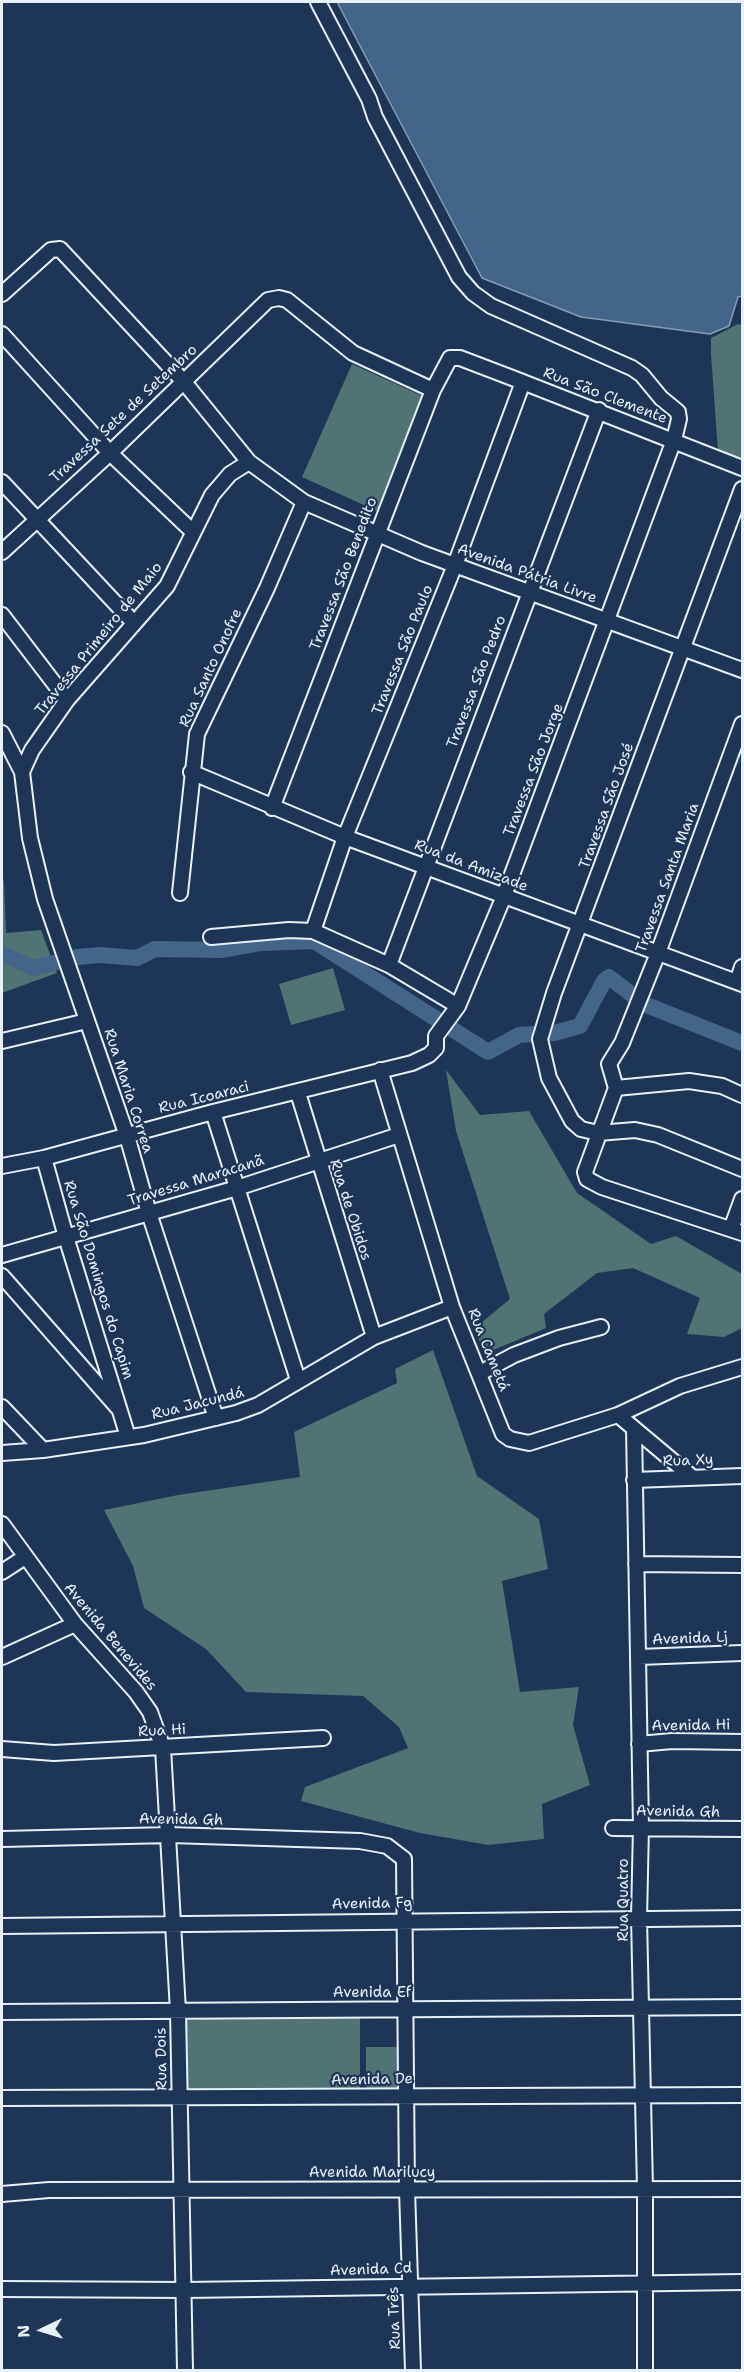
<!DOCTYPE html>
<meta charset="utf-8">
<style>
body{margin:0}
#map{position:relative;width:744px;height:2372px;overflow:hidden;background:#1d3557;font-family:"Shantell Sans",sans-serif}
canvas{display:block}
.frame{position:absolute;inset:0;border:3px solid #e8f1f8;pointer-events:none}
.north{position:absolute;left:12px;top:2300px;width:60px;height:60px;-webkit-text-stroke:4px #1d3557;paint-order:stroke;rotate:266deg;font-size:16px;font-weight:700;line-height:24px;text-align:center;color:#e8f1f8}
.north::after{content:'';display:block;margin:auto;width:21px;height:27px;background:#e8f1f8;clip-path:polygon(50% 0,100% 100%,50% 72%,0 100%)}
</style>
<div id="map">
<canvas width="744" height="2372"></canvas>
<div class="frame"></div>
<div class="north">N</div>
</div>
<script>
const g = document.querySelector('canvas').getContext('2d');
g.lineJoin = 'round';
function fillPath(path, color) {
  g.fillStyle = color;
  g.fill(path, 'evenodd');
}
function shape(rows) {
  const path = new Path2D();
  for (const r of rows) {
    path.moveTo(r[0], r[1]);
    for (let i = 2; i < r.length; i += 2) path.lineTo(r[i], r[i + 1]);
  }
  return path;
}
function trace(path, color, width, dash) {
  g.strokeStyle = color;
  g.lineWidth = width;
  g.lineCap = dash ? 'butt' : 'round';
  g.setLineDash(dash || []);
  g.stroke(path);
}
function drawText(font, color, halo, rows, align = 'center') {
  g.font = font + ' "Shantell Sans",sans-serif';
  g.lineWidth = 4.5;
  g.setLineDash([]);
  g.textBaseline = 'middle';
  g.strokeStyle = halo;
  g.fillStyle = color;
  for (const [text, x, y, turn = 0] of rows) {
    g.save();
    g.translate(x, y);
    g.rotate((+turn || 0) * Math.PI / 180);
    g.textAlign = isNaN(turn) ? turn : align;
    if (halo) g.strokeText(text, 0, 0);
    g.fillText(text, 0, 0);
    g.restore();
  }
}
const green = shape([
 [738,324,742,325,742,462,718,452,711,354,711,338],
 [352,364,427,398,377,511,302,477],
 [2,875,4,883,6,933,41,930,57,973,2,993],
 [333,968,345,1010,291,1025,279,984],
 [446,1070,480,1115,529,1111,577,1193,651,1244,676,1236,742,1274,742,1328,724,1337,687,1334,700,1298,633,1268,597,1273,544,1314,546,1328,484,1354,475,1328,510,1299,456,1131],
 [433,1350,477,1476,539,1519,548,1569,502,1581,520,1692,579,1687,573,1725,590,1785,542,1804,544,1839,488,1845,420,1833,301,1801,305,1787,408,1748,399,1727,363,1696,246,1692,206,1649,144,1608,133,1566,104,1510,178,1495,300,1477,294,1432,397,1383,395,1369],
 [185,2017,360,2017,360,2092,185,2093],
 [366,2047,402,2047,402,2088,366,2088]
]);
const water = shape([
 [337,2,742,2,742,296,738,297,729,326,710,334,581,317,482,278,337,2]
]);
const river = shape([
 [2,954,33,968,77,957,100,955,137,958,155,949,223,950,261,943,314,941,488,1052,519,1035,554,1033,580,1026,604,981,609,977,644,1004,742,1043]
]);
const minor = shape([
 [2,294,51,250,60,249,184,382,249,462,304,502,422,553,742,670],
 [2,334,110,453,192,531],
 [2,482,134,623],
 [742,489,554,993,540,1039,549,1078,572,1121,581,1129,598,1133,635,1130,658,1135,742,1169],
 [2,552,110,453,268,300,279,298,287,300,353,353,433,390],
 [2,615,67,700],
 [742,724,658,953,622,1043,609,1064,616,1088,585,1172,587,1179,602,1187,742,1233],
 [2,733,22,772],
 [191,772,345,837,742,984],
 [272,808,433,390,450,358,460,358,515,379,742,468],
 [180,893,197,734,267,588,304,502],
 [313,931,345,837,455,565,523,382],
 [211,937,289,930,313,931,389,965,458,1006],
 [389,965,599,410],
 [737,982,742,967],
 [2,1041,87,1021],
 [380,1070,452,1307,503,1434,510,1439,529,1443,618,1415,692,1477],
 [616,1088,689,1081,722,1086,742,1095],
 [298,1093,374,1337],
 [213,1112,298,1380],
 [44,1158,66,1237,128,1437],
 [2,1166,44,1158,213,1112,412,1063,429,1055,436,1048,436,1036,458,1006,504,896,674,440,679,419,678,412,661,398,642,375,632,368,491,306,473,293,459,277,375,117,369,99,318,2],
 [731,1229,742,1199],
 [2,1255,237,1188,399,1135],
 [2,1276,118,1408],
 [480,1373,514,1355,559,1338,601,1327],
 [2,1407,43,1450],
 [618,1415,680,1386,742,1367],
 [216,1418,149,1213,127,1136,45,899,30,838,22,772,32,750,67,700,167,586,212,495,230,474,249,462],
 [634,1429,641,1827,639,1918,645,2189,645,2370],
 [2,1453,43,1450,144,1435,236,1413,258,1405,374,1337,452,1307],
 [634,1480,742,1476],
 [2,1524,75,1624,136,1692,150,1712,163,1748,178,2011,185,2370],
 [636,1564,742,1565],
 [2,1572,25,1557],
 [2,1657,75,1624],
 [639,1657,742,1653],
 [639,1744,672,1741,742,1742],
 [2,1749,54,1753,323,1738],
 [613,1828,742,1829],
 [2,1839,170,1835,360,1841,387,1846,404,1859,407,2190,413,2370],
 [2,1926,742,1918],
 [2,2012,742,2007],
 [2,2098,742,2095],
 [2,2194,49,2190,742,2189],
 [2,2289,185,2290,742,2282]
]);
const streetNames = [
 ["Rua São Clemente",605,396,21],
 ["Travessa Sete de Setembro",124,414,-43],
 ["Travessa São Benedito",344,574,-69],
 ["Avenida Pátria Livre",527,574,20],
 ["Travessa Primeiro de Maio",99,639,-51],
 ["Travessa São Paulo",403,650,-68],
 ["Rua Santo Onofre",211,668,-65],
 ["Travessa São Pedro",477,682,-69],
 ["Travessa São Jorge",534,770,-69],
 ["Travessa São José",607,806,-70],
 ["Rua da Amizade",471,866,21],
 ["Travessa Santa Maria",668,878,-70],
 ["Rua Maria Correa",128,1091,72],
 ["Rua Icoaraci",204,1098,-14],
 ["Travessa Maracanã",196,1181,-17],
 ["Rua de Obidos",350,1210,72],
 ["Rua São Domingos do Capim",98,1280,73],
 ["Rua Cametá",488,1350,68],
 ["Rua Jacundá",198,1404,-14],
 ["Rua Xy",688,1461,-2],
 ["Avenida Benevides",110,1637,50],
 ["Avenida Lj",690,1639,-2],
 ["Avenida Hi",691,1726,-1],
 ["Rua Hi",162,1731,-3],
 ["Avenida Gh",678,1812,1],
 ["Avenida Gh",181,1820,1],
 ["Rua Quatro",624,1900,-90],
 ["Avenida Fg",372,1904,-1],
 ["Avenida Ef",372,1993],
 ["Rua Dois",162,2059,-91],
 ["Avenida De",372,2080,-1],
 ["Avenida Marilucy",372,2173],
 ["Avenida Cd",371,2270,-2],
 ["Rua Três",395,2318,-92]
];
fillPath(green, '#507373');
fillPath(water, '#44658a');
trace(water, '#869db6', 1.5);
trace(river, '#44658a', 16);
trace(minor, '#e8f1f8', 18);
trace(minor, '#1d3557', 14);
drawText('15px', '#e8f1f8', '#1d3557', streetNames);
</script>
